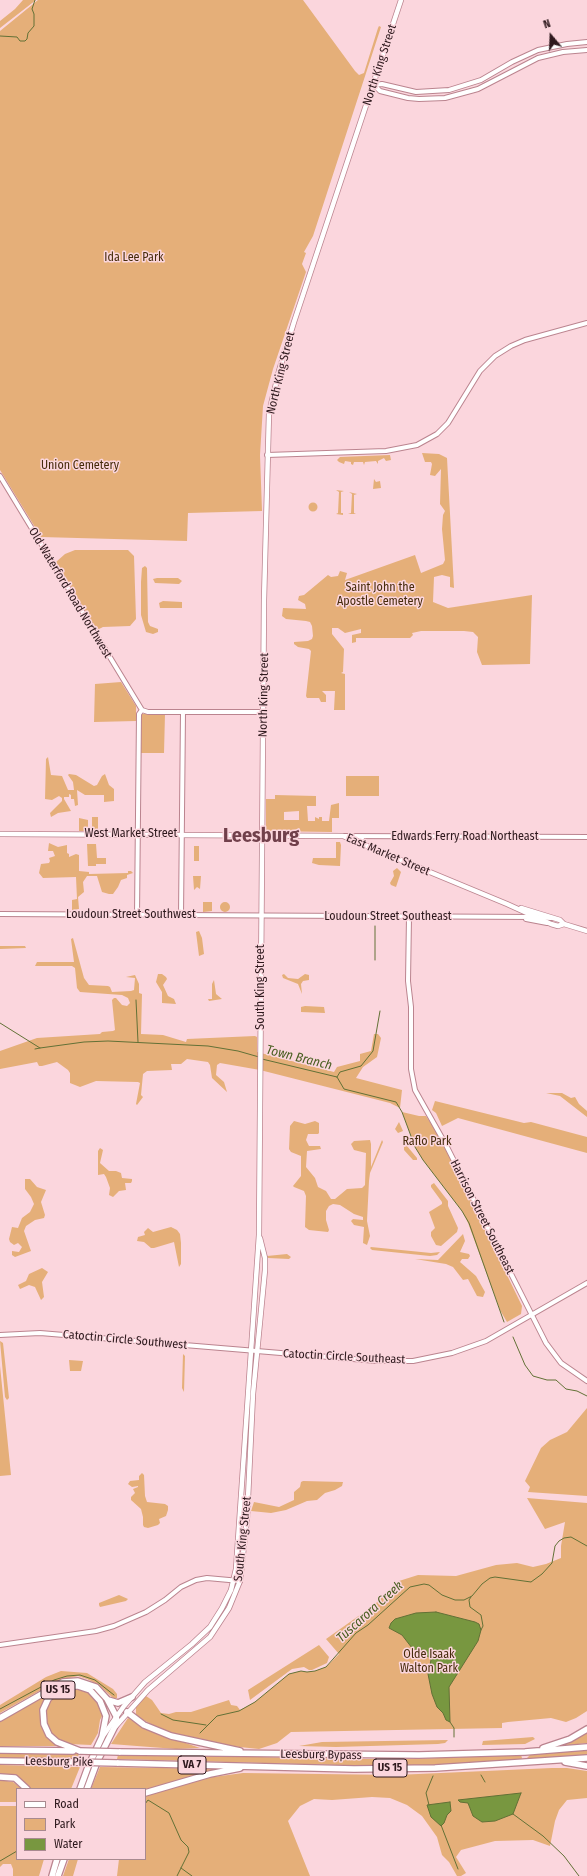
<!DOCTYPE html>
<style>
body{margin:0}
#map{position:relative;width:587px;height:1876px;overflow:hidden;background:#fbd6dd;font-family:"Fira Sans Condensed",sans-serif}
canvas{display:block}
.legend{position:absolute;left:16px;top:1788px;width:130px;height:72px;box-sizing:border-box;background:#fbd6dd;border:1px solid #a98a90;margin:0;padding:5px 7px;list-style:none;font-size:12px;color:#2e191d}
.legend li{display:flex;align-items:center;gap:8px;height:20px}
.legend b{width:20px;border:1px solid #a98a90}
.north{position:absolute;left:531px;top:16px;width:40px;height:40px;-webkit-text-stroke:3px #fbd6dd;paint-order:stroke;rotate:341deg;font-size:11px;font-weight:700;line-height:16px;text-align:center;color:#2e191d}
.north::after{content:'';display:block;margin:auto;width:14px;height:18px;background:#2e191d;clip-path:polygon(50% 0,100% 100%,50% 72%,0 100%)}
</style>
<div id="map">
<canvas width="587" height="1876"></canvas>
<ul class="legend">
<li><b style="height:5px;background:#fff"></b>Road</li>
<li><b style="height:11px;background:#e5af79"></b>Park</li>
<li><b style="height:11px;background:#789740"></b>Water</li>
</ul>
<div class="north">N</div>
</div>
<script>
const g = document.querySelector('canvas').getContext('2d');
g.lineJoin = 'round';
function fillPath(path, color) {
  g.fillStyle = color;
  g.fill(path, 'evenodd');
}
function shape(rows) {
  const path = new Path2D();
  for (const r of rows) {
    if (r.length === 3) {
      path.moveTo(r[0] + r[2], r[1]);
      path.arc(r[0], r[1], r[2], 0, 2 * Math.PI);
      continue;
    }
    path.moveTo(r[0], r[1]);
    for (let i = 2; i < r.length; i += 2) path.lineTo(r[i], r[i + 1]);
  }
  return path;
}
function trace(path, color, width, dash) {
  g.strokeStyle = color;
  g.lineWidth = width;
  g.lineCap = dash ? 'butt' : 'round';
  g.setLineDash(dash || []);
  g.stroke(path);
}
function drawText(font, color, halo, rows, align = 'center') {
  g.font = font + ' "Fira Sans Condensed",sans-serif';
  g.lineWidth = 3;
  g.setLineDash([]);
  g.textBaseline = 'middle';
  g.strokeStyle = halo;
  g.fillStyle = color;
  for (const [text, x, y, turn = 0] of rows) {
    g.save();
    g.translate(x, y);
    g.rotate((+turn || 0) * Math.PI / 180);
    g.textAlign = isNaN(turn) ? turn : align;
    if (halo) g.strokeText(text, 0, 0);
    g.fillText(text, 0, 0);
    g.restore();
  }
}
const green = shape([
 [23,0,36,0,0,28,0,21,15,9],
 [38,0,303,0,355,71,359,75,364,73,378,28,379,26,381,27,313,236,304,252,306,253,302,264,306,272,273,369,263,406,260,455,262,511,188,513,187,541,41,537,0,470,0,31],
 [422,453,439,454,447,458,454,588,450,587,450,577,442,575,434,577,433,602,448,608,532,595,530,664,482,665,477,652,478,637,473,632,464,631,421,631,412,633,413,635,410,638,356,638,356,642,352,643,352,635,361,633,361,629,345,633,338,628,332,628,332,634,344,649,343,672,341,673,345,674,345,710,334,710,335,691,322,691,326,695,326,702,321,702,319,698,307,698,306,696,311,651,309,649,298,647,294,644,294,642,308,641,312,639,313,636,312,626,310,622,306,621,286,619,282,616,283,608,306,609,305,604,298,600,299,596,304,595,328,575,331,577,338,576,340,571,347,573,345,580,415,555,421,573,443,564,445,560,442,529,443,515,445,511,440,504,441,469,435,476,430,475,432,464,431,462,425,462],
 [390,455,391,460,386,461,384,458,378,461,378,464,376,461,365,462,364,465,363,462,354,462,353,465,351,464,351,462,345,461,344,464,339,462,337,460,340,457],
 [374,479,376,482,380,481,381,488,373,489],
 [336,490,344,491,341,492,341,513,343,513,343,515,336,514,338,513,339,492],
 [349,492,357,494,354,495,354,513,356,514,348,514,351,513,352,494],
 [313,507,4.5],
 [75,550,128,550,134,556,136,619,130,626,103,627,97,630,56,562,65,554],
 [145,566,147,568,148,622,150,626,158,629,158,632,153,634,146,632,141,615,141,582,142,568],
 [157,578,178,578,182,581,179,584,155,583,153,579],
 [163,601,182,602,182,608,160,608,159,603],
 [121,682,136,706,136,721,94,722,95,684],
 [141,714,165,714,164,753,140,753],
 [48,757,51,775,62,776,68,790,74,790,73,782,68,775,69,774,76,775,94,786,97,785,102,776,105,774,109,785,114,789,114,801,104,802,104,795,85,795,77,790,78,805,75,806,74,799,71,799,71,795,69,794,69,797,64,797,64,799,71,811,58,813,51,817,50,813,62,801,62,798,59,796,52,800,45,799,46,759],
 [346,776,379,776,379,796,346,796],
 [275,795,316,796,316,806,307,806,308,821,315,821,315,817,319,819,319,817,322,817,322,821,329,821,331,805,339,803,339,818,332,818,332,832,266,831,266,799,275,799],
 [299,811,299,820,284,820,284,812],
 [92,817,98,817,98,831,92,831],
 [79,818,88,820,88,831,79,831],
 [336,842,340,842,341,845,340,866,319,865,312,863,313,858,336,858],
 [49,843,58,847,67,845,67,853,69,854,69,857,76,854,79,855,79,871,89,872,89,874,128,873,128,871,131,871,133,873,127,875,127,878,121,880,118,887,113,894,109,894,102,892,97,876,87,876,83,882,84,892,78,897,79,909,72,910,72,900,77,899,76,877,43,878,39,873,41,864,49,863,50,861,49,858,55,856,53,851,48,851],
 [87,844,96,844,97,858,106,858,106,864,96,864,96,866,88,866],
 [194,846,199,846,199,861,194,861],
 [397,868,401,872,396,887,391,885,390,883,394,876,393,871],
 [193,876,201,876,200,889,197,887,194,890],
 [225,907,5],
 [203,902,212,902,212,911,203,912],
 [199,931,202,938,204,954,199,956,196,932],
 [73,938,84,978,89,985,108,986,110,987,112,992,131,991,134,990,135,978,126,977,135,975,139,984,139,993,142,994,141,1034,163,1035,186,1042,187,1039,255,1036,257,1037,257,1052,334,1072,337,1067,360,1061,360,1054,371,1051,374,1034,378,1034,381,1038,377,1057,363,1067,356,1078,402,1090,400,1108,390,1103,260,1070,220,1063,217,1065,216,1075,224,1082,227,1092,212,1078,210,1065,208,1062,187,1059,181,1064,171,1064,172,1070,147,1071,143,1074,141,1095,143,1097,137,1105,136,1104,140,1083,138,1082,96,1081,80,1087,70,1083,70,1073,68,1070,57,1062,42,1066,39,1066,37,1062,0,1069,0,1051,37,1038,100,1034,102,1032,113,1031,115,1030,112,1000,114,998,116,998,122,1005,127,1006,130,1003,128,998,122,995,80,992,77,988,75,968,72,966,35,966,37,962,74,962,71,939],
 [0,946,25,946,26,948,0,949],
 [158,974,162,974,166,977,167,979,163,985,168,996,174,999,176,1004,162,1003,162,992,156,982],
 [284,974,288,978,298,979,305,974,309,975,309,980,303,981,301,984,302,994,298,984,283,978,282,975],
 [214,980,216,994,222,999,209,1001,208,999,212,999,212,984],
 [305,1006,324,1007,325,1013,301,1012,301,1007],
 [546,1093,562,1093,571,1098,575,1097,579,1104,587,1111,587,1117,560,1096],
 [435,1101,524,1123,531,1122,587,1137,587,1153,458,1118,442,1126,436,1113,432,1110],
 [402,1112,419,1116,426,1116,441,1139,522,1306,521,1314,507,1322,500,1310,468,1223,462,1211,423,1160,415,1147],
 [294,1121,305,1124,315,1121,319,1123,319,1133,318,1134,308,1134,306,1140,309,1146,320,1146,321,1149,307,1151,306,1167,315,1178,318,1187,326,1191,331,1199,335,1199,347,1189,362,1188,365,1185,366,1153,354,1150,351,1144,354,1141,370,1140,371,1144,371,1167,382,1140,383,1142,370,1173,369,1181,367,1221,370,1236,367,1245,363,1243,364,1227,354,1225,351,1221,353,1219,363,1220,363,1217,354,1214,340,1205,333,1204,329,1206,326,1211,326,1220,329,1230,328,1232,309,1230,305,1227,306,1196,304,1191,294,1187,293,1186,301,1176,301,1156,291,1152,289,1149,290,1126],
 [399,1122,403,1131,398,1133,395,1129],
 [407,1146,417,1158,417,1160,413,1160,404,1150,404,1147],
 [100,1148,103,1150,100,1163,109,1171,116,1171,121,1173,122,1178,132,1179,132,1181,131,1183,125,1183,126,1190,119,1191,113,1197,109,1195,110,1188,106,1177,104,1174,98,1175,98,1151],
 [25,1179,30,1179,37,1187,46,1190,41,1202,45,1215,44,1218,35,1220,26,1226,24,1231,31,1251,15,1257,12,1255,12,1251,19,1252,22,1247,18,1243,14,1245,10,1242,9,1239,12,1227,18,1228,22,1218,30,1212,34,1204,31,1197,25,1189],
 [434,1183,448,1201,448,1206,458,1228,457,1232,441,1246,436,1245,431,1236,431,1232,435,1228,429,1212,442,1204,442,1202,431,1187,431,1185],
 [171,1227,177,1230,180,1234,181,1243,181,1264,179,1267,174,1242,154,1248,151,1248,144,1242,137,1241,138,1237,145,1235,144,1232,148,1228,153,1232],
 [463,1234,465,1241,460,1252,469,1254,470,1256,468,1259,462,1259,460,1262,476,1276,485,1292,483,1297,477,1296,468,1279,463,1280,453,1267,446,1264,415,1259,438,1260],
 [371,1247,431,1253,440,1252,437,1255,430,1256,372,1250,370,1248],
 [287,1254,291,1257,289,1259,268,1258,267,1256],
 [42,1268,48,1272,42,1282,44,1297,41,1300,35,1287,29,1285,20,1289,18,1285,26,1281,29,1274],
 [0,1341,3,1343,9,1398,7,1400,5,1397],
 [183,1354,185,1356,184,1392,182,1388],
 [69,1360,83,1361,81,1371,70,1371],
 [0,1366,11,1475,0,1476],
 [587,1408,587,1496,528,1492,530,1487,525,1481,541,1448,550,1440,567,1432],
 [142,1473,144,1475,145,1496,147,1502,165,1504,168,1506,168,1510,166,1516,159,1519,160,1523,158,1525,148,1528,144,1527,143,1525,143,1517,141,1509,131,1500,131,1497,135,1493,133,1489,138,1487,138,1486,132,1487,128,1484,130,1481,139,1480,139,1476],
 [303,1481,343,1482,342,1486,335,1490,325,1493,317,1500,307,1501,286,1510,271,1513,251,1511,254,1502,279,1507,294,1500,294,1492,300,1487,301,1482],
 [527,1498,587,1503,587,1711,576,1718,566,1722,551,1718,508,1722,502,1723,502,1728,291,1732,277,1743,259,1749,230,1746,182,1737,164,1731,136,1716,136,1707,146,1696,152,1700,161,1713,169,1714,176,1712,191,1712,229,1700,231,1705,237,1706,240,1710,255,1702,289,1674,301,1671,307,1672,315,1671,326,1667,339,1654,326,1639,374,1605,399,1581,418,1575,456,1576,496,1565,517,1563,533,1567,546,1564,561,1558,561,1546,565,1522,545,1529],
 [119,1595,128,1599,126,1601,100,1607,99,1605,99,1603],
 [319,1645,329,1657,327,1663,312,1670,309,1670,304,1667,292,1669,250,1700,248,1690],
 [61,1671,87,1673,113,1689,117,1694,117,1698,114,1699,99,1685,87,1679,78,1676,57,1681,0,1713,0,1705,46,1677],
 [77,1688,88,1692,98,1700,103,1714,100,1720,98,1733,91,1745,69,1744,57,1740,50,1731,46,1719,46,1708,51,1699,60,1691],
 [48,1693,50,1695,42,1712,54,1742,58,1746,0,1746,0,1719],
 [128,1718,151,1731,200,1748,176,1749,111,1744],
 [587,1733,587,1743,561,1746,580,1737],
 [533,1737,535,1739,525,1744,482,1745,483,1741],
 [448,1740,445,1743,438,1744,336,1747,299,1746,322,1742],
 [587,1750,587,1756,529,1759,527,1758,530,1755],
 [0,1752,68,1753,79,1754,78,1758,71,1759,0,1758],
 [123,1754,350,1759,410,1759,521,1755,522,1758,521,1760,447,1765,336,1765,117,1759,118,1755],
 [0,1765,80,1767,71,1789,29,1789,18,1777,9,1775,0,1775],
 [100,1767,228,1769,145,1790,91,1789],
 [552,1768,567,1768,587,1771,587,1798,567,1800,559,1810,555,1821,550,1846,533,1840,495,1841,461,1850,456,1857,466,1873,461,1876,457,1876,449,1862,442,1855,437,1837,422,1816,407,1805,390,1798,372,1797,332,1800,314,1799,300,1806,288,1821,310,1876,117,1876,119,1859,145,1859,145,1795,206,1778,243,1773,396,1775],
 [0,1780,13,1782,22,1789,17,1789,17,1802,0,1802],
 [0,1806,17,1806,17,1859,44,1859,39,1876,13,1876,13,1869,11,1864,3,1864,0,1867],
 [69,1859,78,1859,73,1876,63,1876]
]);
const water = shape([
 [436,1612,475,1622,479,1624,481,1630,478,1641,449,1687,450,1722,446,1720,443,1713,437,1707,432,1694,428,1674,431,1660,429,1657,412,1648,402,1635,389,1628,391,1623,395,1619,416,1613,436,1612],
 [521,1793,513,1814,495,1821,482,1822,473,1816,468,1803,460,1802,458,1800,521,1793],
 [450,1802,451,1811,447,1815,444,1823,441,1826,431,1817,427,1805,450,1802]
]);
const stream = shape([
 [0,36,17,37,20,41,25,41,27,39,28,33,34,26,34,14,32,9,35,0],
 [375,926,375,960],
 [136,1000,138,1042],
 [0,1023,40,1048,84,1042,108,1041,208,1046,238,1051,259,1057],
 [35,1049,40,1048],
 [262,1059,337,1077,344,1089,396,1102,402,1112,415,1147,423,1160,462,1211,469,1223,504,1322],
 [337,1077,340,1072,361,1066,373,1051,380,1011],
 [513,1337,525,1365,533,1376,547,1380,556,1380,566,1389,577,1391,587,1396],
 [471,1597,469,1600,470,1607,481,1615,483,1626,481,1630],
 [0,1709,54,1680,67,1676,80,1675,95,1680,114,1695],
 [161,1714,173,1720,206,1725],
 [450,1722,454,1728,454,1737],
 [200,1733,217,1716,239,1711,255,1702,289,1674,301,1671,307,1672,315,1671,326,1667,356,1633,368,1625,410,1587,424,1584,429,1585,442,1595,455,1600,464,1600,472,1596,482,1584,490,1578,495,1577,531,1582,542,1574,552,1563,555,1546,559,1541,564,1538,571,1537,587,1546],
 [481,1775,485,1782],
 [145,1804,148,1800,169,1813,181,1840,188,1847,189,1852,177,1876],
 [429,1805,426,1793,433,1776],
 [513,1814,543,1836,564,1856,579,1876],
 [441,1825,458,1869],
 [0,1861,17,1851],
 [181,1868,192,1876]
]);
const secondary = shape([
 [374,85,380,91,408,98,419,99,445,98,478,89,538,58,563,52,587,50],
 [374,85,382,84,416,92,449,90,481,80,512,62,538,50,567,44,587,42],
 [267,455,386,451,417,445,437,434,448,423,480,371,495,356,511,346,525,340,587,323],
 [0,476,142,710],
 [142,710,148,712,263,712],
 [343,836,587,837],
 [0,914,533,917,551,918],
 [137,915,139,714,142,710],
 [181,915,183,712],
 [409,917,408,981,411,1007,411,1069,415,1090,446,1145,546,1343,561,1363,587,1381],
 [526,919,547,923],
 [0,1335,40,1333,377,1361,413,1361,452,1353,486,1341,587,1283],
 [0,1645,96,1631,114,1626,146,1612,165,1600,181,1587,196,1580,207,1578,240,1581]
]);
const primary = shape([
 [0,834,343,836,507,904,551,924,558,926,564,924],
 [360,843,362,837],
 [521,908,560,920,564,924,587,931],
 [116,1726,148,1690,210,1637,229,1608,240,1581,247,1519,253,1394,265,1270,265,1258,260,1238],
 [103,1736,124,1706,145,1682,192,1644,210,1627,222,1608,231,1590,236,1569,259,1235,264,600,269,413,279,371,294,322,401,0]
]);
const highway = shape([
 [108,1700,118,1703,132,1697],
 [127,1712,144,1725,171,1736,240,1751],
 [0,1718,63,1682,78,1681,96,1687,107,1699,116,1716,117,1722,97,1762,87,1789],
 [543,1748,570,1739,587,1729],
 [0,1750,73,1751],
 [80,1751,57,1742,49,1735,44,1724,43,1710,48,1699,56,1691,68,1686,78,1686,90,1690,100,1701,106,1716,102,1737,88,1767,80,1789],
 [119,1752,419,1755,525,1752,587,1747],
 [0,1761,74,1762],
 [565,1762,587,1766],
 [117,1763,354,1769,435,1768,587,1758],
 [0,1777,15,1778,27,1789],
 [145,1793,210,1774,240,1768],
 [52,1876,57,1859],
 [58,1876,64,1859]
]);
const highwayBridge = shape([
 [80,1751,119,1752],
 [74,1762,117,1763]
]);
const shields = [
 [58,1690,34],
 [192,1765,28],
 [390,1768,34]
];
const shieldNames = [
 ["US 15",58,1690],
 ["VA 7",192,1765],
 ["US 15",390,1768]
];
const streetNames = [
 ["North King Street",380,65,-72],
 ["North King Street",281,373,-76],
 ["Old Waterford Road Northwest",70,593,59],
 ["North King Street",264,695,-89],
 ["West Market Street",131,834],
 ["Edwards Ferry Road Northeast",465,837],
 ["East Market Street",388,855,23],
 ["Loudoun Street Southwest",131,915],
 ["Loudoun Street Southeast",388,917],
 ["South King Street",261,987,-90],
 ["Harrison Street Southeast",482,1217,63],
 ["Catoctin Circle Southwest",125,1340,5],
 ["Catoctin Circle Southeast",344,1357,3],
 ["South King Street",243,1539,-84],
 ["Leesburg Bypass",321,1755,1],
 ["Leesburg Pike",59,1762,1]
];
const parkNames = [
 ["Ida Lee Park",134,258],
 ["Union Cemetery",80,466],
 ["Saint John the",380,588],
 ["Apostle Cemetery",380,602],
 ["Raflo Park",427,1142],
 ["Olde Isaak",429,1655],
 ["Walton Park",429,1669]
];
const waterNames = [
 ["Town Branch",299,1058,14],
 ["Tuscarora Creek",370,1612,-42]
];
const townNames = [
 ["Leesburg",261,836]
];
fillPath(green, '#e5af79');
fillPath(water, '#789740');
trace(water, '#627136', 1);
trace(stream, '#627136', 1);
trace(secondary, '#bb848f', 6);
trace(primary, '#bb848f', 6);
trace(highway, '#bb848f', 8);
trace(secondary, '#fff', 4);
trace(primary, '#fff', 4.5);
trace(highway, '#fff', 5.5);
trace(highwayBridge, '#bb848f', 8, []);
trace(highwayBridge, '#fff', 5.5);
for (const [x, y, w] of shields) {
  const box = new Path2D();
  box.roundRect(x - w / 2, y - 9, w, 18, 3);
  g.fillStyle = '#fbd6dd';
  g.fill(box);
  trace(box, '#2e191d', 1);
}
drawText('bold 11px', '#2e191d', null, shieldNames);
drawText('12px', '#2e191d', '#fbd6dd', streetNames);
drawText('12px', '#462b0b', '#fbd6dd', parkNames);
drawText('italic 13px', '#485d1f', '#fbd6dd', waterNames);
drawText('bold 20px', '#71404b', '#fbd6dd', townNames);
</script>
